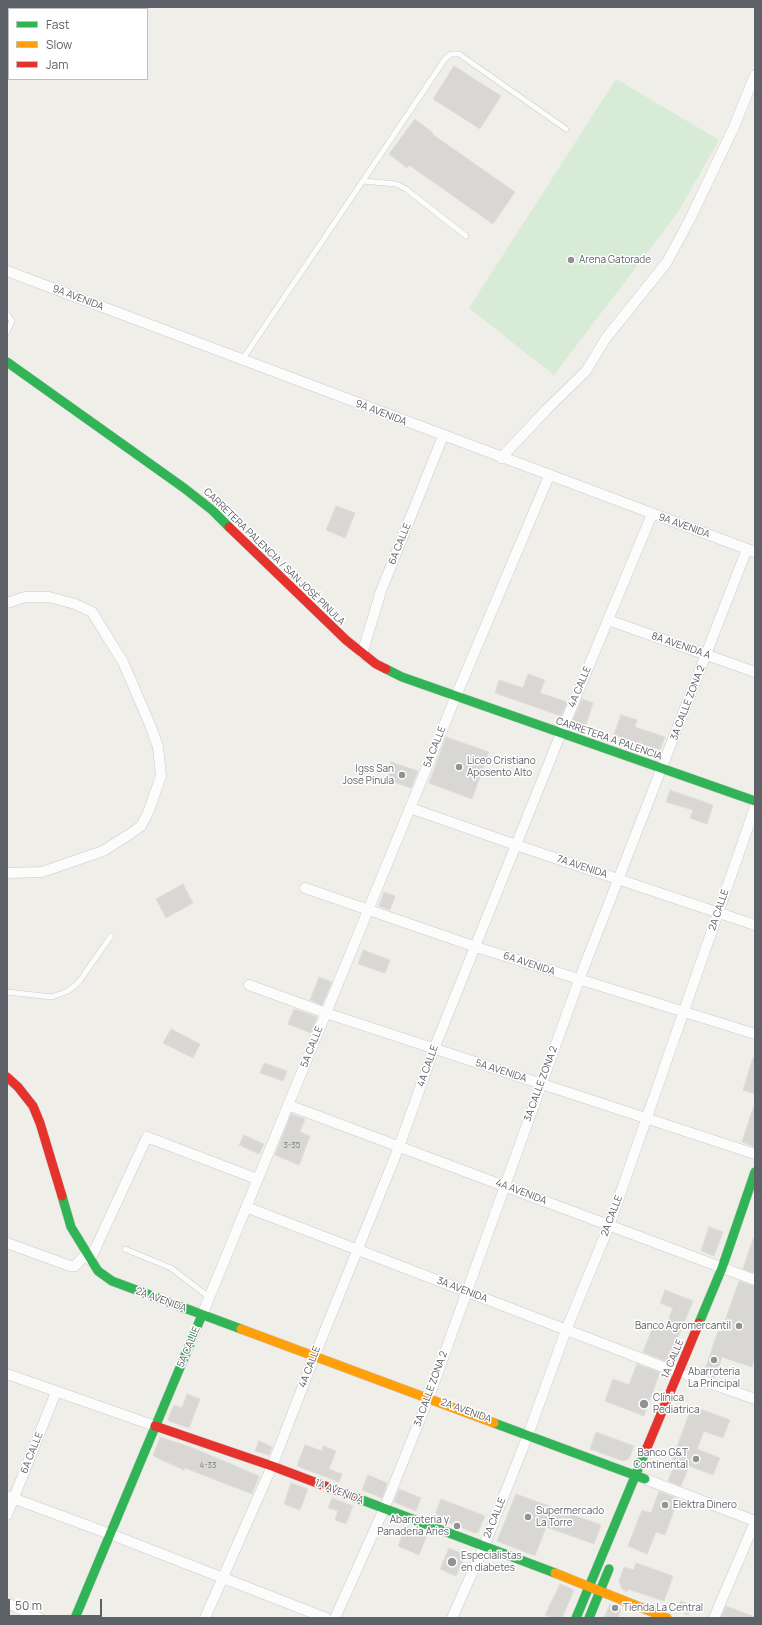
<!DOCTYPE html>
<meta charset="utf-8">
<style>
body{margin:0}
#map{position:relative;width:762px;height:1625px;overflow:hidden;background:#efeee9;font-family:Manrope,sans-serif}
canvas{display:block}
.frame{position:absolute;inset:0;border:8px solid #5e6167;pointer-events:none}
.legend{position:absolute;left:8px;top:8px;width:140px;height:72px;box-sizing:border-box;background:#fff;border:1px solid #bfc0c2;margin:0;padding:5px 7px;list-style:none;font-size:12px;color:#5e6167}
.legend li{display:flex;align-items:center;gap:8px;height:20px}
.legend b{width:20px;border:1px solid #bfc0c2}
.scale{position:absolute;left:8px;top:1599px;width:94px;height:18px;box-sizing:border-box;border:2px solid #5e6167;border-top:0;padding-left:5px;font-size:12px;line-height:14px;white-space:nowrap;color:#5e6167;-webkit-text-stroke:3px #fff;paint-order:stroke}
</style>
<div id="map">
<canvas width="762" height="1625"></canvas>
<div class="frame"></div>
<ul class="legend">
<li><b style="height:5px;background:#30b455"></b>Fast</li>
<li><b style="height:5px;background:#ff9f0a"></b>Slow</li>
<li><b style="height:5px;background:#e5322d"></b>Jam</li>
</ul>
<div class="scale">50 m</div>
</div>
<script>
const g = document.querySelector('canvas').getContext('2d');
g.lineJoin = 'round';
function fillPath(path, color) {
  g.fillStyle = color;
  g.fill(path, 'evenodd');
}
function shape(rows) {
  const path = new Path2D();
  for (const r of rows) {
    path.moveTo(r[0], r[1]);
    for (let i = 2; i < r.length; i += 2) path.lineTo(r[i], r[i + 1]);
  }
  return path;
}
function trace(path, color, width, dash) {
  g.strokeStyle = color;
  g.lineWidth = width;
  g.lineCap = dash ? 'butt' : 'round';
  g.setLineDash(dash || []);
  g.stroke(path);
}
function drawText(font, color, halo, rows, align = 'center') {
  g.font = font + ' Manrope,sans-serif';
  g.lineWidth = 3;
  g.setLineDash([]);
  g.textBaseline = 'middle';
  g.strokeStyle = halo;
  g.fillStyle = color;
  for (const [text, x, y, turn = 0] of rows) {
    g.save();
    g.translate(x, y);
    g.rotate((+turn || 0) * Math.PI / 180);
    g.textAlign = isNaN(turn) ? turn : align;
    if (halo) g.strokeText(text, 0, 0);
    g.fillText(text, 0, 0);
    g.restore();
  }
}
const green = shape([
 [616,79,719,140,678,212,554,375,469,308]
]);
const building = shape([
 [454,66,501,96,480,129,433,99,454,66],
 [415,119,433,133,432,134,515,192,493,224,409,165,407,168,389,154,415,119],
 [336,506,355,513,345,538,326,530,336,506],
 [528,674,545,680,540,693,567,702,561,716,495,693,499,680,523,688,528,674],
 [582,699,593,703,586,725,573,720,582,699],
 [621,715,637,720,635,727,665,737,660,750,614,735,621,715],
 [446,737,489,752,472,799,429,783,446,737],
 [391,762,418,771,411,788,386,779,391,762],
 [670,790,713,805,707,824,690,818,693,810,666,802,670,790],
 [183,884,193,903,166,918,156,899,183,884],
 [384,892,395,896,390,910,379,906,384,892],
 [363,950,390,960,385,973,358,964,363,950],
 [319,977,332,982,322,1005,310,1000,319,977],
 [294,1009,317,1017,311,1033,288,1024,294,1009],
 [171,1029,200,1044,193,1058,163,1043,171,1029],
 [753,1058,755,1058,755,1094,743,1090,753,1058],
 [264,1063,287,1071,283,1081,260,1073,264,1063],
 [753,1108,755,1108,755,1147,742,1142,753,1108],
 [291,1114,305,1119,300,1132,310,1136,299,1165,275,1155,291,1114],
 [244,1135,264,1144,259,1154,239,1145,244,1135],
 [709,1227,723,1232,714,1256,701,1251,709,1227],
 [753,1239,755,1239,755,1273,743,1269,753,1239],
 [739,1281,755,1286,755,1357,752,1367,722,1357,715,1378,705,1374,704,1372,718,1331,721,1332,739,1281],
 [665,1290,693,1301,668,1362,643,1352,654,1324,665,1328,673,1308,660,1303,665,1290],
 [637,1364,659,1372,659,1375,644,1416,605,1401,613,1379,629,1385,637,1364],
 [187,1394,200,1399,189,1428,169,1421,168,1419,174,1405,182,1408,187,1394],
 [692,1406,730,1420,723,1438,704,1431,697,1449,720,1458,713,1475,689,1466,681,1486,668,1481,676,1461,672,1460,692,1406],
 [596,1432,634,1446,629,1459,623,1461,590,1449,596,1432],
 [160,1437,193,1448,259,1476,252,1494,185,1468,184,1470,153,1456,160,1437],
 [259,1441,272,1447,269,1455,255,1451,259,1441],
 [305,1445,322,1451,323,1446,336,1451,329,1469,342,1474,339,1482,297,1466,305,1445],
 [368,1475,387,1483,382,1498,362,1490,368,1475],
 [291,1483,308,1489,300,1510,284,1504,291,1483],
 [399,1489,421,1498,416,1511,394,1502,399,1489],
 [659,1491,678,1499,665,1535,656,1532,647,1554,628,1546,642,1510,651,1513,659,1491],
 [516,1494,601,1525,594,1544,546,1527,535,1556,497,1541,516,1494],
 [332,1498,353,1506,346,1524,335,1520,338,1511,328,1508,332,1498],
 [441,1499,485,1516,478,1532,475,1533,434,1517,441,1499],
 [406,1526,427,1535,419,1555,398,1546,406,1526],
 [449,1548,465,1555,456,1576,440,1569,449,1548],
 [636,1563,673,1576,664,1601,628,1589,627,1592,622,1589,619,1581,624,1567,634,1570,636,1563],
 [560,1584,574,1590,562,1618,554,1618,545,1615,560,1584],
 [681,1601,692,1605,688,1615,677,1610,681,1601],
 [610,1604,621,1609,618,1618,604,1618,610,1604],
 [726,1606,755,1617,755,1618,721,1618,726,1606]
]);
const lane = shape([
 [363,181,396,184,406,189,466,236],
 [7,314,12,321,7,332],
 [242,360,445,59,451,54,459,54,566,129],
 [7,992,52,997,68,991,78,983,111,936],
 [125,1249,171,1268,209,1297]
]);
const street = shape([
 [7,271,755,552],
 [501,458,546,410,586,371,606,338,667,262,690,219,733,129,755,75],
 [7,603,25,597,49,597,75,604,92,612,123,662,151,727,158,747,161,776,148,813,141,826,130,834,103,851,42,872,7,873],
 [608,620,755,672],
 [362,654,381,591,443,436],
 [410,808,516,845,755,925],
 [305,888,476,947,755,1034],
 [249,985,326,1013,755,1154],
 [288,1105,755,1280],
 [246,1207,679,1373],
 [7,1243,70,1266,75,1266,86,1254],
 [90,1260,147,1137,257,1179],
 [202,1315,456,696,549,476],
 [7,1374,155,1426],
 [687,1375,755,1399],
 [645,1479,755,1521],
 [7,1496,110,1534,326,1618],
 [7,1515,56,1392],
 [7,1603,40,1618],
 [205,1618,272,1466,315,1355,399,1147,434,1049,561,733,652,514],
 [335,1618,384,1509,429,1397,579,980,747,549],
 [452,1618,484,1546,528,1435,566,1330,609,1226,755,807],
 [714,1618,755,1522]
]);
const fast = shape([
 [7,362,184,488,212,510,229,527],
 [386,669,402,677,755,801],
 [62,1196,71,1227,98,1271,112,1281,241,1329],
 [699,1323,722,1268,755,1172],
 [494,1423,645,1479],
 [354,1497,555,1573],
 [75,1618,202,1315],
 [576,1618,646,1450],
 [589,1618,609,1569]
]);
const slow = shape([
 [241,1329,494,1423],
 [555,1573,667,1618]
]);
const jam = shape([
 [229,527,346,640,376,664,386,669],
 [7,1077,18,1087,33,1106,40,1123,62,1196],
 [155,1426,272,1466,354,1497],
 [646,1450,699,1323]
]);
const markers = [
 [571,260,4,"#919294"],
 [459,767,4,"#919294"],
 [402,775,4,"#919294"],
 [739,1326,4,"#919294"],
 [714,1360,4,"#919294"],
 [644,1404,5,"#919294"],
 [696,1459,4,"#919294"],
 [665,1505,4,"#919294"],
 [528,1517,4,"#919294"],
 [457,1526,4,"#919294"],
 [452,1562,5,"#919294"],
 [615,1608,4,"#919294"]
];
const numberNames = [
 ["3-35",292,1146],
 ["4-33",208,1466]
];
const poiNames = [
 ["Arena Gatorade",579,260],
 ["Liceo Cristiano",467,761],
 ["Aposento Alto",467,773],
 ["Igss San",394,769,"right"],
 ["Jose Pinula",394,781,"right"],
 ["Banco Agromercantil",731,1326,"right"],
 ["Abarroteria",714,1372,"center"],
 ["La Principal",714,1384,"center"],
 ["Clínica",653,1398],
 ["Pediatrica",653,1410],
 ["Banco G&T",688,1453,"right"],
 ["Continental",688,1465,"right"],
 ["Elektra Dinero",673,1505],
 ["Supermercado",536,1511],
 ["La Torre",536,1523],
 ["Abarroteria y",449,1520,"right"],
 ["Panadería Aries",449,1532,"right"],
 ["Especialistas",461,1556],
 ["en diabetes",461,1568],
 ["Tienda La Central",623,1608]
];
const streetNames = [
 ["9A AVENIDA",78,298,21],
 ["9A AVENIDA",381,413,21],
 ["9A AVENIDA",684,526,20],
 ["6A CALLE",400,544,-68],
 ["CARRETERA PALENCIA / SAN JOSÉ PINULA",274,557,44],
 ["8A AVENIDA A",681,646,19],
 ["4A CALLE",580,687,-67],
 ["3A CALLE ZONA 2",688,703,-69],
 ["CARRETERA A PALENCIA",609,739,19],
 ["5A CALLE",435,747,-68],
 ["7A AVENIDA",582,867,18],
 ["2A CALLE",719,910,-71],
 ["6A AVENIDA",529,964,18],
 ["5A CALLE",312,1047,-68],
 ["4A CALLE",428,1066,-70],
 ["5A AVENIDA",501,1071,18],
 ["3A CALLE ZONA 2",541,1084,-70],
 ["4A AVENIDA",521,1192,21],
 ["2A CALLE",612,1216,-69],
 ["3A AVENIDA",462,1290,21],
 ["2A AVENIDA",161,1300,20],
 ["5A CALLE",189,1347,-67],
 ["1A CALLE",673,1359,-67],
 ["4A CALLE",310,1367,-69],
 ["3A CALLE ZONA 2",431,1389,-70],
 ["2A AVENIDA",466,1411,20],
 ["6A CALLE",32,1453,-68],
 ["1A AVENIDA",339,1492,21],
 ["2A CALLE",495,1518,-68]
];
fillPath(green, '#d7ebd6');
fillPath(building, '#d8d7d4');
trace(building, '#deddd8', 1);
trace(lane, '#cccbcb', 6);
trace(street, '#cccbcb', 11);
trace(fast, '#cbcccb', 10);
trace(slow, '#cbcccb', 10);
trace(jam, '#cbcccb', 10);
trace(lane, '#fdfcfc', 5);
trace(street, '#fdfcfc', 10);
trace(fast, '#30b455', 9);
trace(slow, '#ff9f0a', 9);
trace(jam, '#e5322d', 9);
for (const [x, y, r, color] of markers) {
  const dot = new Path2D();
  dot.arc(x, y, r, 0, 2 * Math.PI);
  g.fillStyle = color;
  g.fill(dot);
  trace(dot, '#fff', 1.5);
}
drawText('8px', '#7d7f83', null, numberNames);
drawText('10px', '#5e6167', '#fff', poiNames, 'left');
drawText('10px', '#5e6167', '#fff', streetNames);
</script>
